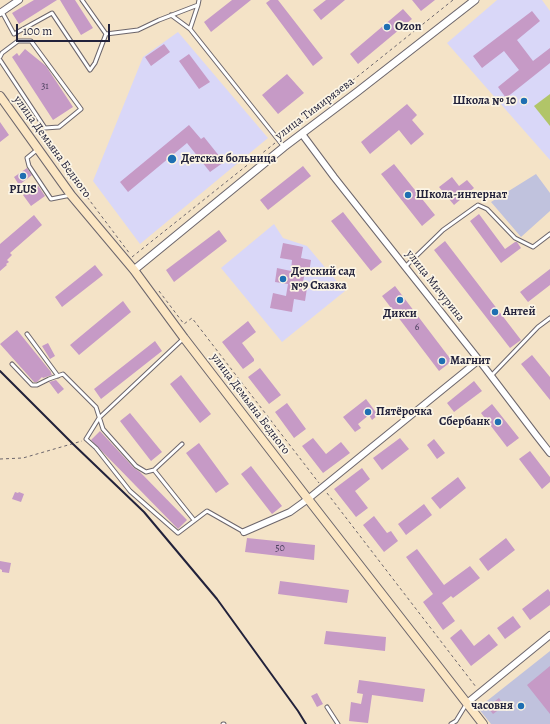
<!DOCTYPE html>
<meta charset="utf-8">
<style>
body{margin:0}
#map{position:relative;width:550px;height:724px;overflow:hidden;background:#f4e3c7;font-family:Alegreya,serif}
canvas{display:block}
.scale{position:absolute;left:16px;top:24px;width:94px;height:18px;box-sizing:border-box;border:2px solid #22223b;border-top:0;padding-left:5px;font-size:12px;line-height:14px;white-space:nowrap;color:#22223b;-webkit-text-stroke:3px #fcf5e5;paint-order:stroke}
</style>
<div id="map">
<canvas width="550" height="724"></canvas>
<div class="scale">100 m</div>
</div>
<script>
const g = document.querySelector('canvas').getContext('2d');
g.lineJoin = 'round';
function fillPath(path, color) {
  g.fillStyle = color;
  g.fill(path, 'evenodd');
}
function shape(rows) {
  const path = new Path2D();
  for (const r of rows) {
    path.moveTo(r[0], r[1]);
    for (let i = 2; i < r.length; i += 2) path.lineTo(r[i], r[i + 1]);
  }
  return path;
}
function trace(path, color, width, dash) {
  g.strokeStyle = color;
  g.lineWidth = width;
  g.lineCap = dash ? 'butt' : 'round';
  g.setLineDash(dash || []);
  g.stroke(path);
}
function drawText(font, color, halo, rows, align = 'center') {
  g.font = font + ' Alegreya,serif';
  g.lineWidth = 3.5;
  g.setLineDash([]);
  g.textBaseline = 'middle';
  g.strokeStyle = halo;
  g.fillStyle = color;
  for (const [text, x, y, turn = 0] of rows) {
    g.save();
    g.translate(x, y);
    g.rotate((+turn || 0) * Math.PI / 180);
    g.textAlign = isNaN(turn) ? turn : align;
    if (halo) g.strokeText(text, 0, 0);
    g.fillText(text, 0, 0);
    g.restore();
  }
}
const built = shape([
 [497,0,542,0,550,11,550,160,447,43],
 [178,32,268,138,140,244,93,181,143,57],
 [274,224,283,238,307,246,345,291,282,342,221,268]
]);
const industrial = shape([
 [536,174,550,193,550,211,521,237,491,202],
 [550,651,550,724,491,724,478,708]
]);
const green = shape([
 [550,94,550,126,534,106]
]);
const building = shape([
 [34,0,57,0,19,24,12,13],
 [60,0,75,0,93,28,81,35],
 [232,0,251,0,211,32,204,22],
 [270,0,278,0,323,58,313,66,266,3],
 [326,0,345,0,321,20,313,10],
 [412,0,435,0,421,11],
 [403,9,412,19,358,64,350,54],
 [532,11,540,21,517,40,533,61,550,48,550,63,506,98,498,87,519,70,504,51,482,68,473,56],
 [164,44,170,52,151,66,145,57],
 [25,49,46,66,73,107,53,120,12,57,17,53,19,56],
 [189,54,210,82,199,89,179,61],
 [287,74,304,93,278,114,262,95],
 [407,104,417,115,412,120,424,134,411,145,399,130,370,154,361,142],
 [0,122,9,135,0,142],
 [189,125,201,139,204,137,224,162,210,172,187,143,128,192,120,182],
 [394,164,435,215,422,226,381,174],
 [303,166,311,176,268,210,260,200],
 [27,168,32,175,19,185,14,177],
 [452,177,459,186,467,180,474,188,454,205,439,187],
 [37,184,45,196,31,206,23,195],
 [343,212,382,262,371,271,331,221],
 [479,214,505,249,515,242,517,242,521,248,501,263,470,221],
 [34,215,42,225,10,253,12,255,7,260,9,262,6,264,7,265,0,271,0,244],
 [219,230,227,241,174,282,166,270],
 [445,241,521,340,510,348,434,250],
 [283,243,303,247,301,258,311,260,309,273,305,272,302,287,307,288,305,301,294,299,292,312,270,308,273,293,286,296,288,284,275,282,277,268,291,271,292,260,280,258],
 [95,265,103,275,62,307,55,297],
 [550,269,550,285,528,302,520,292],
 [395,286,452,361,439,371,382,296],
 [123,301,131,312,79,355,70,345],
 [248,321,256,332,242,343,254,359,254,361,243,369,222,342],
 [17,330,51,372,51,373,52,375,43,378,42,377,37,382,34,382,0,344],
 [155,341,162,351,101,399,94,389],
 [48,343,55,356,50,359,42,346],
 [532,355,550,377,550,400,521,364],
 [260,368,281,395,269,404,248,377],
 [181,375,211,414,200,423,170,384],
 [56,380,64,389,58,394,49,382],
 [474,381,482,391,454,412,447,403],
 [366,399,378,415,372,420,369,415,358,424,361,428,355,432,343,417],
 [287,403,306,429,294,438,275,412],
 [492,404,519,438,507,447,481,413],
 [130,413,162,452,151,461,120,421],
 [100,431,134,468,140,472,187,520,178,529,91,440],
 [313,438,326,454,341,442,350,453,323,473,302,446],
 [400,438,409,449,382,470,373,458],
 [434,439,445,453,437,459,427,445],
 [199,443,229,484,216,493,186,453],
 [530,451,550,477,550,482,542,489,519,459],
 [251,466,282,506,272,514,241,474],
 [362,468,370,479,355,491,368,508,356,517,334,489],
 [458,477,466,488,440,509,431,498],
 [15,492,18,493,19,492,24,494,21,502,12,499],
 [424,504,432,515,406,535,398,524],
 [374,516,387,533,391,531,398,541,384,552,363,525],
 [247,538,315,545,314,560,245,552],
 [506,538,515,550,488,571,479,559],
 [417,549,444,585,470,566,480,578,453,598,451,596,442,603,455,621,443,630,423,602,433,594,406,557],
 [0,561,11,563,9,573,2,572,2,570,0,569],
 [280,581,349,590,347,603,278,594],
 [548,589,550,592,550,605,530,620,522,609],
 [513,616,521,627,505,639,497,628],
 [461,629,474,646,489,634,498,645,471,666,450,638],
 [326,631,386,637,385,651,324,644],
 [550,666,550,714,527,685],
 [359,680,425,689,423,702,372,695,368,723,349,721,351,702,361,704,363,694,357,693],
 [317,693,323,704,317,707,311,696],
 [499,698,504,706,493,714,487,707]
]);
const path = shape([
 [14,102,20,108,130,254],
 [282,137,453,0],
 [132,257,275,143],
 [159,291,184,324,192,318,319,483],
 [0,459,23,458,82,441],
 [327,493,476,687]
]);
const service = shape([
 [82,0,106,34],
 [2,12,14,34,52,13,90,70,95,63,106,34,138,30,159,20,198,5,199,0],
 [171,15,190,29,284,147],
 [190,29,198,5],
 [0,57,2,53,18,41,31,41,81,109,59,127,45,128,0,60],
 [38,149,27,158,29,166,51,199,71,195],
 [405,267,443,230,478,205,487,209,515,238,533,247,550,234],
 [27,334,58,376],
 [183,339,99,418,86,439,96,448,130,491,178,533,207,511,244,532],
 [12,364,32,385,37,385,49,379,63,374,96,407,103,429,136,466,146,472,154,470,194,520],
 [491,376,538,327,550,318],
 [154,470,182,444],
 [327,707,338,724],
 [223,724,224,724],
 [451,724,456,721,467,703]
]);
const minor = shape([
 [0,13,19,0],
 [302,134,334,177,479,360,536,435,550,453],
 [244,532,290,512,308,499,479,360],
 [467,703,550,635]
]);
const tertiary = shape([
 [134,270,284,147,357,92,475,0]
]);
const secondary = shape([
 [0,96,71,195,134,270,184,338,308,499,483,724]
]);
const rail = shape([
 [0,371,73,444,144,512,217,599,298,711,306,724]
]);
const markers = [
 [387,27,4,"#1f6fb2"],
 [524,101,4,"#1f6fb2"],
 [172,159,5,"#1f6fb2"],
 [23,176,4,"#1f6fb2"],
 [408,195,4,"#1f6fb2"],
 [283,279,4,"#1f6fb2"],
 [400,300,4,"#1f6fb2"],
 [495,312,4,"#1f6fb2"],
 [442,361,4,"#1f6fb2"],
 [368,412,4,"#1f6fb2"],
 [498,422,4,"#1f6fb2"],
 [521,706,4,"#1f6fb2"]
];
const numberNames = [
 ["31",45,87],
 ["6",417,328],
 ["50",280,549]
];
const poiNames = [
 ["Ozon",395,27],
 ["Школа № 10",516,101,"right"],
 ["Детская больница",181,159],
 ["PLUS",23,190,"center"],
 ["Школа-интернат",416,195],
 ["Детский сад",291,272],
 ["№9 Сказка",291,286],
 ["Антей",503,312],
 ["Дикси",400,314,"center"],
 ["Магнит",450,361],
 ["Пятёрочка",376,412],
 ["Сбербанк",490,422,"right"],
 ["часовня",513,706,"right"]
];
const streetNames = [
 ["улица Тимирязева",315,109,-37],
 ["улица Демьяна Бедного",52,147,54],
 ["улица Мичурина",435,286,52],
 ["улица Демьяна Бедного",250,404,53]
];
fillPath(built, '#d9d7f8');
fillPath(industrial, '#c0c2dd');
fillPath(green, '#b1c568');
fillPath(building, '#c69ac6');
trace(service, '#6c666c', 5);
trace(minor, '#6c666c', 8);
trace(tertiary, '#6c666c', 9);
trace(secondary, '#6c666c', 10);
trace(path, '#6c666c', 1, [3, 3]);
trace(service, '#fff', 3);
trace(minor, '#fff', 6);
trace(tertiary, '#fff', 7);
trace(secondary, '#fbe6c3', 8);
trace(rail, '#22223b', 2);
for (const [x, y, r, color] of markers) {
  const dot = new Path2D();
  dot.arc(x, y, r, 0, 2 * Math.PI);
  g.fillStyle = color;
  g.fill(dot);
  trace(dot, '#fcf5e5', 1.5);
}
drawText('10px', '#4b405e', null, numberNames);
drawText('bold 12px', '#22223b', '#fcf5e5', poiNames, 'left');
drawText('12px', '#22223b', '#fcf5e5', streetNames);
</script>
